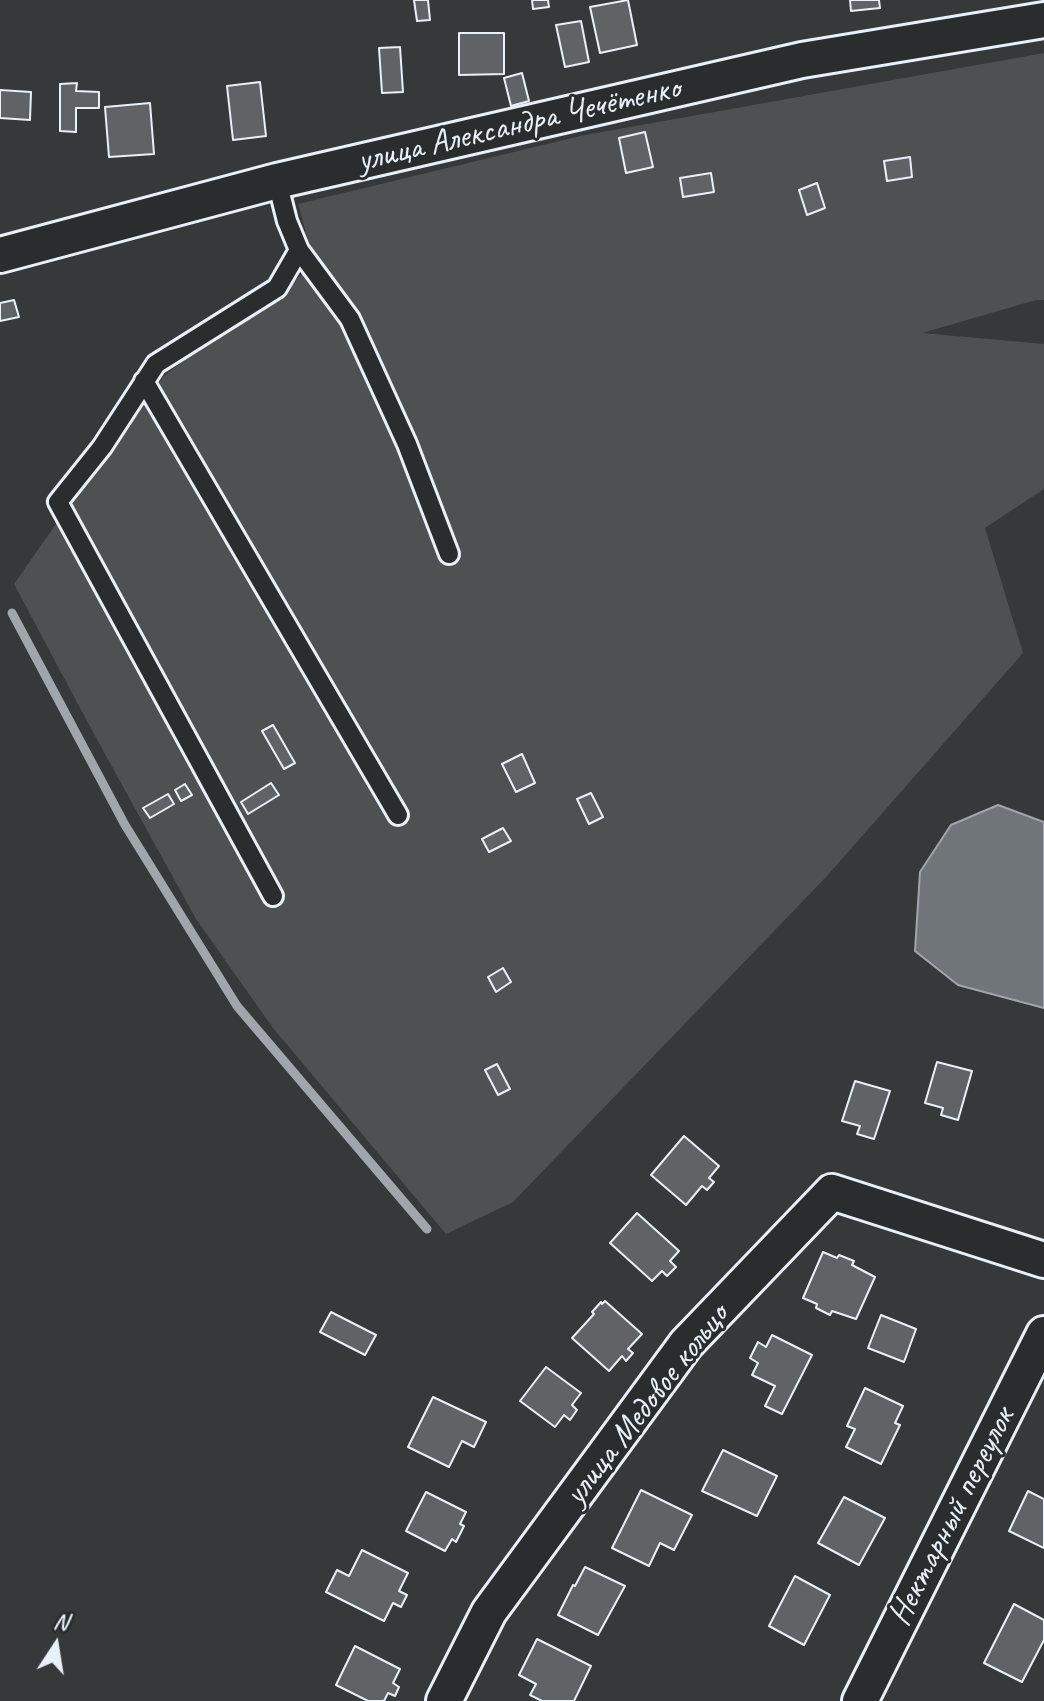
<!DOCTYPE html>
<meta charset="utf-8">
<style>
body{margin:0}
#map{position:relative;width:1044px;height:1701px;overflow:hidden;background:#35393a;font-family:Caveat,sans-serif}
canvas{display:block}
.north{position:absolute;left:16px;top:1605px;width:80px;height:80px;-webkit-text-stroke:6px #2a2d2e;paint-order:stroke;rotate:12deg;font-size:22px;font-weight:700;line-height:32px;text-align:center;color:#e8f1f8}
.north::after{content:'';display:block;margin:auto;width:28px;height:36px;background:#e8f1f8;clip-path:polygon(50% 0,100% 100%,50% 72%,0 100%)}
</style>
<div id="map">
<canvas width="1044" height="1701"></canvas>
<div class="north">N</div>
</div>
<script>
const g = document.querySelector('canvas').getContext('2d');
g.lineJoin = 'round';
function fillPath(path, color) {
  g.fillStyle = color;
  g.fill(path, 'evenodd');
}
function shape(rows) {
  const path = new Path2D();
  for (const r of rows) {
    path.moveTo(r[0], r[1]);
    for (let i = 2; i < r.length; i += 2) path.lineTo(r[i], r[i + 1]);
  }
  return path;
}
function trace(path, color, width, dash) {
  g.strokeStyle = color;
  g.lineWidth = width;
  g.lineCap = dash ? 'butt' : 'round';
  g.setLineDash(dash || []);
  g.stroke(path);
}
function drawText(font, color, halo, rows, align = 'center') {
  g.font = font + ' Caveat,sans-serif';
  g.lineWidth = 6;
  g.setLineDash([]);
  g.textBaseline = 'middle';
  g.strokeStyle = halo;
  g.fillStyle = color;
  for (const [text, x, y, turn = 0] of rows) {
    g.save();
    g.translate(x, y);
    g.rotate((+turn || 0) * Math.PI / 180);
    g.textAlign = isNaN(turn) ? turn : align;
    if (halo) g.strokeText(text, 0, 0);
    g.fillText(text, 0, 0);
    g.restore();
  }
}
const green = shape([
 [1044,53,1044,300,1036,300,922,333,1044,344,1044,489,985,528,1023,653,827,876,513,1202,446,1234,273,1028,196,919,88,723,14,584,75,497,164,376,199,349,272,303,314,262,298,204,580,136]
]);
const water = shape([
 [998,805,1044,822,1044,1008,958,985,915,951,920,872,951,825,998,805]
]);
const stream = shape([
 [12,613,125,825,237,1006,427,1229]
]);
const building = shape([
 [414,0,428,0,430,20,417,21,414,0],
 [532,0,548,0,549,7,533,9,532,0],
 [628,0,637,45,600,53,590,7,628,0],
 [850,0,879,0,880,8,851,11,850,0],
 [581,21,589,62,565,67,556,25,581,21],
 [459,33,504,33,504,74,459,75,459,33],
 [400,47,403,92,382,93,379,48,400,47],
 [522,73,529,101,511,106,504,78,522,73],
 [260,82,266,136,233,140,227,86,260,82],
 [77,83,76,91,99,92,99,108,76,108,76,132,60,131,60,84,77,83],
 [0,90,31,92,30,120,0,118,0,90],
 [150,103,154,154,109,157,105,107,150,103],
 [645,132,653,167,626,173,619,138,645,132],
 [910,157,912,177,887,181,884,161,910,157],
 [711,173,714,192,683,197,680,178,711,173],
 [817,183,825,208,807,215,799,190,817,183],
 [14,300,19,317,0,321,0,303,14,300],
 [273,725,295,763,284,769,262,731,273,725],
 [522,754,535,783,516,792,502,764,522,754],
 [271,783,279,795,248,814,241,802,271,783],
 [185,784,192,795,181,801,175,790,185,784],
 [591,793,603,817,589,824,577,799,591,793],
 [168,794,174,804,150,818,143,808,168,794],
 [503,828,511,841,489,852,482,839,503,828],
 [503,968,511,982,496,992,488,977,503,968],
 [937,1062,972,1071,958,1120,941,1115,943,1108,925,1103,937,1062],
 [497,1064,510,1089,498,1095,485,1070,497,1064],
 [855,1081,890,1091,874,1139,857,1134,860,1126,842,1121,855,1081],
 [684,1136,719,1166,709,1178,714,1182,707,1190,702,1186,686,1205,651,1175,684,1136],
 [637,1213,679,1251,670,1261,676,1267,667,1276,662,1271,652,1281,610,1243,637,1213],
 [823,1252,837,1258,839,1255,854,1261,852,1265,875,1277,856,1319,832,1311,830,1315,816,1308,817,1304,803,1298,823,1252],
 [605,1301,642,1334,628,1349,633,1353,626,1361,622,1356,609,1371,572,1338,594,1314,592,1312,601,1302,602,1304,605,1301],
 [331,1312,376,1335,365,1355,320,1332,331,1312],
 [881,1315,916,1329,904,1362,868,1348,881,1315],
 [772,1335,812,1355,782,1414,765,1406,775,1386,752,1375,758,1363,750,1358,758,1342,766,1347,772,1335],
 [546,1367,581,1393,572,1405,577,1410,570,1420,564,1415,555,1427,520,1401,546,1367],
 [865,1388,903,1406,895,1423,900,1425,881,1464,846,1447,855,1429,847,1426,865,1388],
 [433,1397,486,1422,474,1447,462,1441,449,1467,408,1447,433,1397],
 [723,1450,777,1476,757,1516,702,1491,723,1450],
 [641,1490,692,1515,674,1550,660,1543,649,1566,612,1548,641,1490],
 [1028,1491,1044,1499,1044,1548,1009,1531,1028,1491],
 [426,1492,466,1512,460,1524,464,1526,456,1542,452,1539,445,1551,406,1531,426,1492],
 [844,1497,885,1518,859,1565,818,1543,844,1497],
 [362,1550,408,1573,399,1591,407,1595,401,1607,393,1603,384,1621,326,1592,337,1570,349,1576,362,1550],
 [585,1567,625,1586,598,1635,558,1615,573,1585,575,1586,585,1567],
 [795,1576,830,1595,804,1645,769,1626,795,1576],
 [1014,1604,1044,1620,1044,1640,1022,1682,984,1663,1014,1604],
 [537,1639,591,1666,574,1701,542,1701,530,1695,536,1684,519,1675,537,1639],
 [355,1646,400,1669,393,1683,399,1687,395,1696,388,1693,384,1701,368,1701,336,1685,355,1646]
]);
const lane = shape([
 [299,250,350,319,407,444,449,554],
 [144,381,398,815],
 [273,896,58,502,102,447,156,364,277,288,299,250,287,221,277,181]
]);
const street = shape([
 [0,255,277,181,802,60,1044,20],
 [444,1701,489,1612,686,1344,832,1192,1044,1260],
 [860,1701,1044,1334]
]);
const streetNames = [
 ["улица Александра Чечётенко",519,125,-13],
 ["улица Медовое кольцо",647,1405,-52],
 ["Нектарный переулок",952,1517,-63]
];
fillPath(green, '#4d5152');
fillPath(water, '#707579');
trace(water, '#a0a7ac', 2);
trace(stream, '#a0a7ac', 9);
fillPath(building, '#5f6365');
trace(building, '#e8f1f8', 2);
trace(lane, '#e8f1f8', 24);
trace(street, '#e8f1f8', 40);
trace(lane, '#2a2d2e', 18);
trace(street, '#2a2d2e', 34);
drawText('34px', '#e8f1f8', '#2a2d2e', streetNames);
</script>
